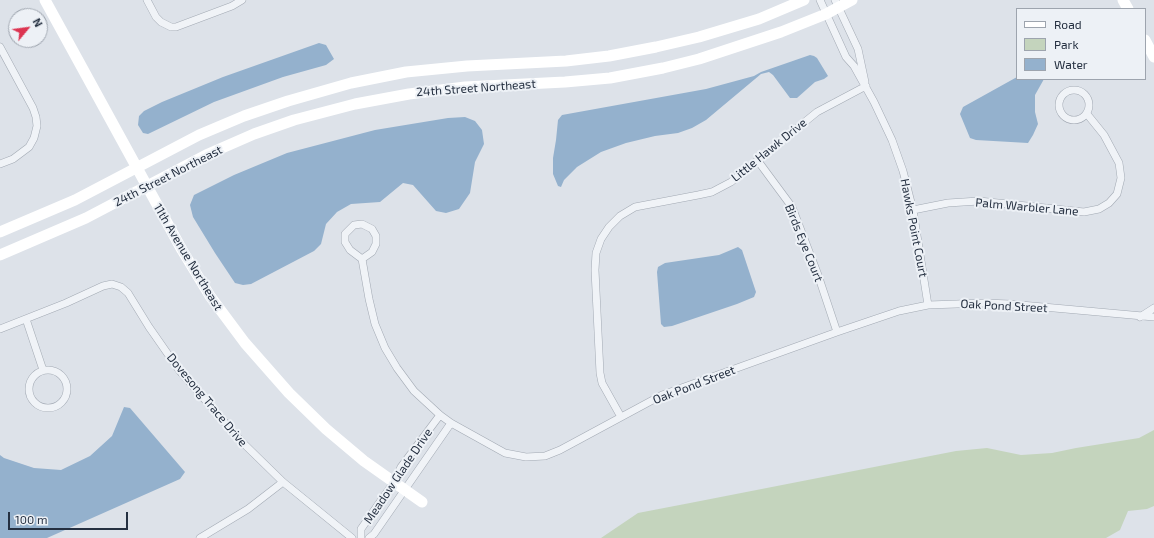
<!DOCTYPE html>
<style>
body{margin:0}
#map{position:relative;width:1154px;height:538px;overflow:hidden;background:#dde2e9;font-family:"Exo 2",sans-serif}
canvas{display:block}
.legend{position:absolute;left:1016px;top:8px;width:130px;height:72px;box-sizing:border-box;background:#edf1f6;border:1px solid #9da4ae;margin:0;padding:5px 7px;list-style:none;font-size:12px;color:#253041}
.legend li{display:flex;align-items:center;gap:8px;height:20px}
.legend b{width:20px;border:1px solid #9da4ae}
.north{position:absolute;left:8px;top:8px;width:40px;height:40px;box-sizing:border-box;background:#edf1f6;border:1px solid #9da4ae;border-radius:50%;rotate:61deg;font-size:11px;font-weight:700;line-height:16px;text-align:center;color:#253041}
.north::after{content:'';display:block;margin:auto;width:14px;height:18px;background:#dc3451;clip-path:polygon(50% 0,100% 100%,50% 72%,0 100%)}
.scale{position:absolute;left:8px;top:512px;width:120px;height:18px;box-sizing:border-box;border:2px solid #253041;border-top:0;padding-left:5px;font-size:12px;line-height:14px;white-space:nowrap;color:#253041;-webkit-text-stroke:3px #edf1f6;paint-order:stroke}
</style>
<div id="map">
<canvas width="1154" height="538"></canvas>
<ul class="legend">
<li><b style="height:5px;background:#fff"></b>Road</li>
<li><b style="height:11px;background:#c4d4bd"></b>Park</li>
<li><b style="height:11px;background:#94b1cd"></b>Water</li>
</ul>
<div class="north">N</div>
<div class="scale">100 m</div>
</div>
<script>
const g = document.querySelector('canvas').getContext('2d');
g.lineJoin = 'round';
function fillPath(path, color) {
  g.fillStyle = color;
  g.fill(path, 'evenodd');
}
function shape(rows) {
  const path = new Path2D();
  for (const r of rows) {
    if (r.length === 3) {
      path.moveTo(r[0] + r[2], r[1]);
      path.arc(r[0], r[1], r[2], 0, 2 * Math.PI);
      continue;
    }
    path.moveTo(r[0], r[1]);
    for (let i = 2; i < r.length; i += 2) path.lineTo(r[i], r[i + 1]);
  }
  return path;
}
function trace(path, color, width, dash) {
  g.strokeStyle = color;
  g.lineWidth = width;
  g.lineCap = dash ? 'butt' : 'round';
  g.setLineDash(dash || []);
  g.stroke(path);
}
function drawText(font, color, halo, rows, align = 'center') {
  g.font = font + ' "Exo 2",sans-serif';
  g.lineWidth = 4;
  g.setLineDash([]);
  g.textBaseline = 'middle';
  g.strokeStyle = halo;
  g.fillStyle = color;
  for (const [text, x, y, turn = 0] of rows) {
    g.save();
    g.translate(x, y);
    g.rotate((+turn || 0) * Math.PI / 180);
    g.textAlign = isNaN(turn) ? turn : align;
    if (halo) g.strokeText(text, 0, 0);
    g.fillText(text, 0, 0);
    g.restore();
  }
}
const green = shape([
 [1154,430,1154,506,1147,509,1128,511,1120,530,1106,538,601,538,638,513,690,503,956,451,987,448,1021,455,1052,453,1076,448,1139,438]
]);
const water = shape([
 [319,43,326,45,334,59,326,65,283,77,214,102,148,134,143,133,138,125,139,116,144,111,162,102,223,77],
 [810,55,814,56,817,58,828,76,824,79,815,82,797,98,790,98,773,75,769,72,761,74,706,120,692,128,678,133,655,136,626,143,601,152,577,167,564,180,561,187,558,186,553,174,553,158,556,140,558,120,562,115,706,89,754,76,761,72],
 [1017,77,1017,79,1044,79,1035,95,1035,112,1038,124,1033,135,1028,143,976,140,970,138,960,114,963,107],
 [465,117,475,121,482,130,484,144,475,162,470,193,459,209,446,213,436,211,413,185,403,183,380,202,351,204,337,212,326,224,321,244,314,251,251,284,243,285,235,283,215,253,193,217,190,205,194,195,234,175,287,153,375,130,448,118],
 [738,247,742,250,756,292,754,297,737,304,672,326,664,327,661,324,657,272,658,267,665,263,719,255],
 [124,407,130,408,185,472,180,479,47,538,0,538,0,455,4,458,34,468,61,470,90,456,112,436]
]);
const street = shape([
 [147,0,156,17,161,22,171,27,176,27,232,6,242,0],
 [820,0,846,57,854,66,874,102,892,140,903,171,913,210,928,305],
 [835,0,858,49,865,82],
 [0,47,33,108,36,117,37,126,34,138,29,147,13,159,0,164],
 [1074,105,15],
 [758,161,792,207,818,275,837,332],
 [913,210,948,203,979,201,1084,212,1099,209,1109,203,1117,194,1121,178,1119,163,1104,135,1087,114],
 [362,259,372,252,376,244,376,236,372,229,362,224,354,225,345,234,345,242,350,250,362,259,369,299,375,324,385,348,397,368,414,391,440,415,451,423,505,453,526,457,545,456,560,450,662,395,837,332,899,311,928,305,985,303,1010,304,1154,317],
 [1140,317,1154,308],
 [26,319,43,370],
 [0,329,66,303,103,286,112,284,121,287,128,293,149,327,179,370,241,441,283,482,352,538],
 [48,389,19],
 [621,417,602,383,600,373,595,270,596,253,601,239,609,227,620,216,635,207,698,195,712,192,731,182,817,112,866,86],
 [200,538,248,509,283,482],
 [361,538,361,529,394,482,401,467,440,415],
 [369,538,374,534,451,423]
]);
const secondary = shape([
 [45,0,182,250,210,296,245,343,289,393,326,429,364,461,422,502],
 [1123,0,1128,9],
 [1145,40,1154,57],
 [0,232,75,200,199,135,244,116,288,101,351,83,406,72,467,66,566,61,609,56,656,47,699,37,759,19,804,0],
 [0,255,86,218,206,155,254,134,294,120,355,104,409,94,465,87,565,82,610,78,663,68,699,59,781,32,826,14,852,0]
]);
const streetNames = [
 ["24th Street Northeast",476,88,-4],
 ["Little Hawk Drive",769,150,-39],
 ["24th Street Northeast",168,176,-27],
 ["Palm Warbler Lane",1027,207,5],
 ["Hawks Point Court",914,228,79],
 ["Birds Eye Court",804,243,68],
 ["11th Avenue Northeast",188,257,59],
 ["Oak Pond Street",1004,306,3],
 ["Oak Pond Street",694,385,-21],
 ["Dovesong Trace Drive",207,400,50],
 ["Meadow Glade Drive",398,476,-56]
];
fillPath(green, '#c4d4bd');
fillPath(water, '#94b1cd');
trace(street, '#a2a9b3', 8);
trace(street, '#f0f3f7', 7);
trace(secondary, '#fff', 11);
drawText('12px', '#253041', '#edf1f6', streetNames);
</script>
